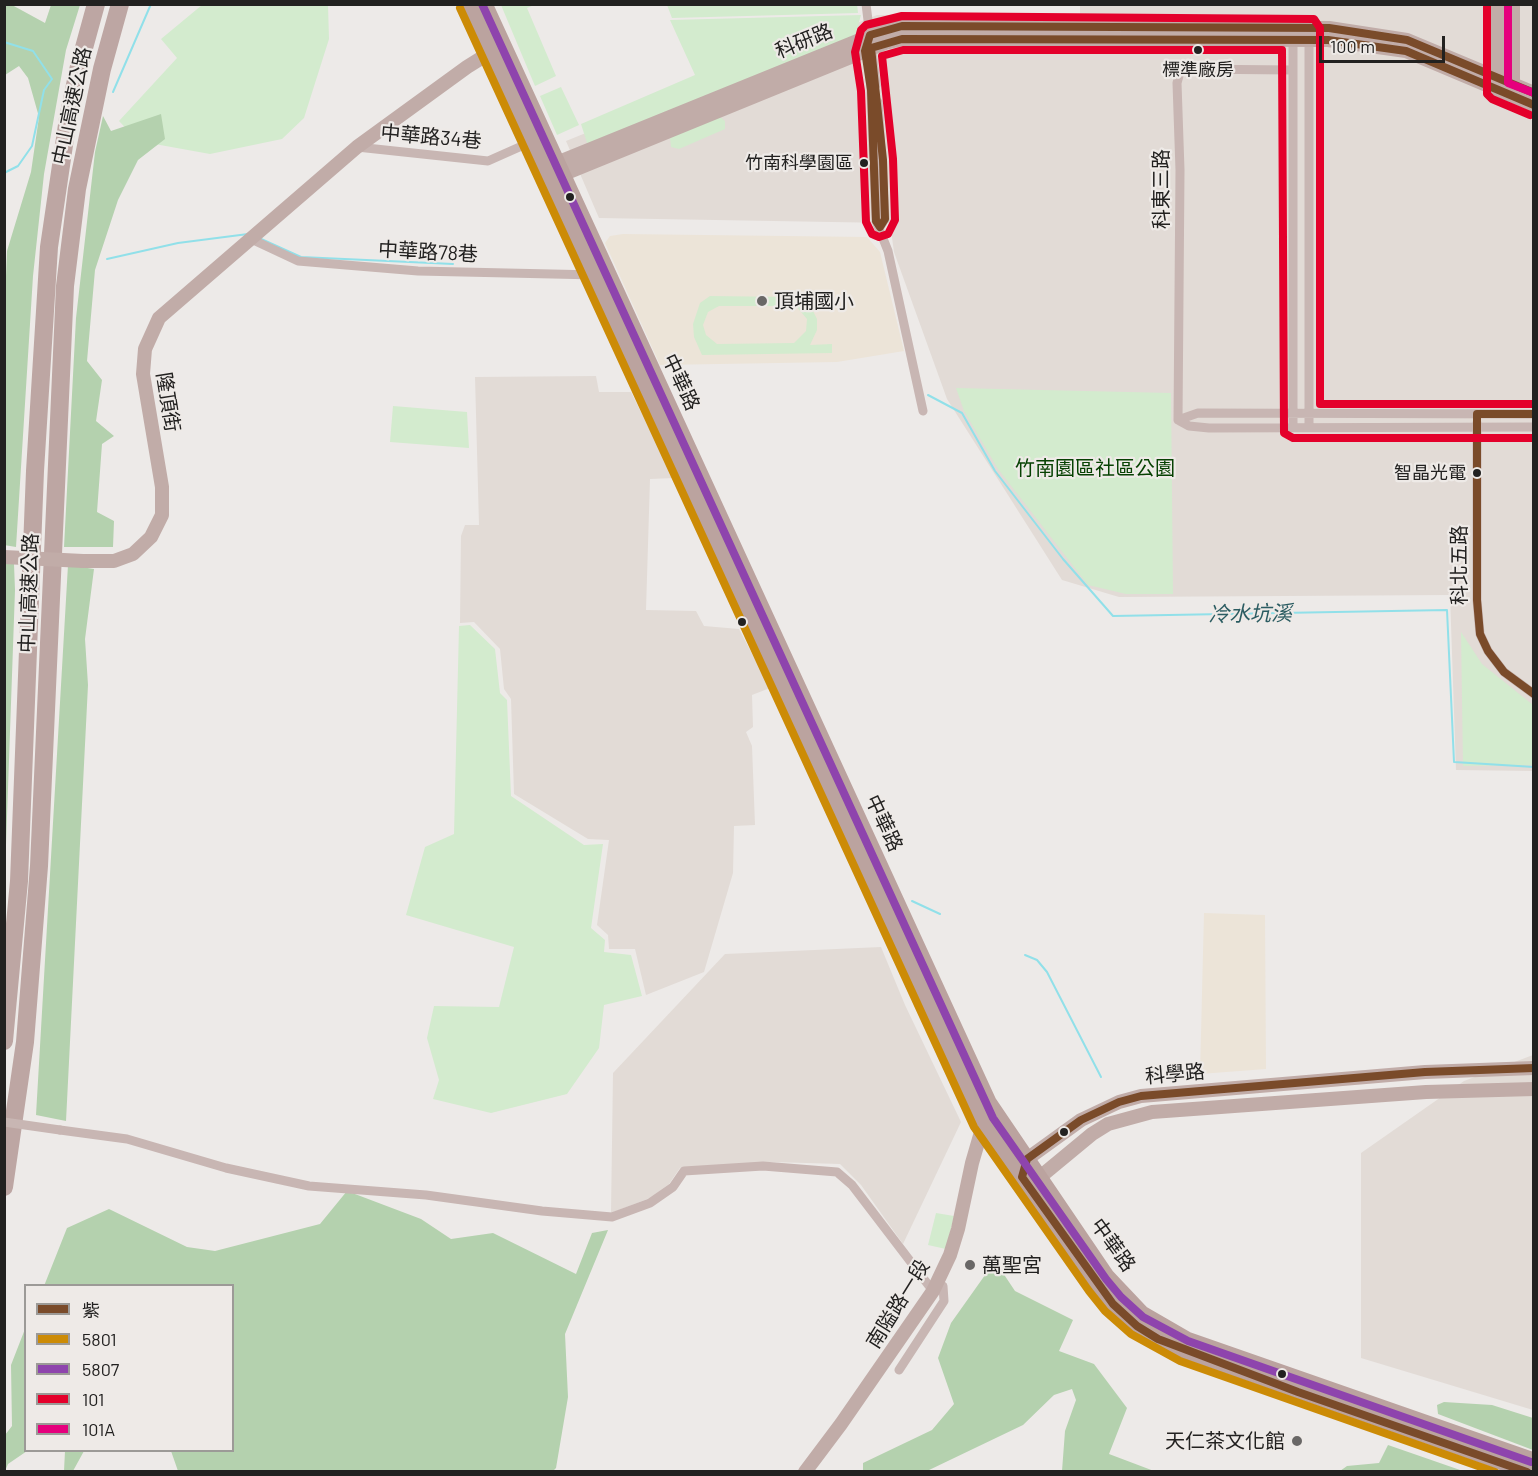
<!DOCTYPE html>
<meta charset="utf-8">
<style>
body{margin:0}
#map{position:relative;width:1538px;height:1476px;overflow:hidden;background:#edeae8;font-family:Barlow,"Noto Sans TC",sans-serif}
canvas{display:block}
.frame{position:absolute;inset:0;border:6px solid #222120;pointer-events:none}
.legend{position:absolute;left:24px;top:1284px;width:210px;height:168px;box-sizing:border-box;background:#eeeae7;border:2px solid #9c9a97;margin:0;padding:8px 10px;list-style:none;font-size:18px;color:#222120}
.legend li{display:flex;align-items:center;gap:12px;height:30px}
.legend b{width:30px;border:2px solid #9c9a97}
.scale{position:absolute;left:1319px;top:36px;width:126px;height:27px;box-sizing:border-box;border:3px solid #222120;border-top:0;padding-left:8px;font-size:18px;line-height:21px;white-space:nowrap;color:#222120;-webkit-text-stroke:4px #eeeae7;paint-order:stroke}
</style>
<div id="map">
<canvas width="1538" height="1476"></canvas>
<div class="frame"></div>
<ul class="legend">
<li><b style="height:8px;background:#7a4b2a"></b>紫</li>
<li><b style="height:8px;background:#cc8b06"></b>5801</li>
<li><b style="height:8px;background:#8e44ad"></b>5807</li>
<li><b style="height:8px;background:#e4002b"></b>101</li>
<li><b style="height:8px;background:#e5007d"></b>101A</li>
</ul>
<div class="scale">100 m</div>
</div>
<script>
const g = document.querySelector('canvas').getContext('2d');
g.lineJoin = 'round';
function fillPath(path, color) {
  g.fillStyle = color;
  g.fill(path, 'evenodd');
}
function shape(rows) {
  const path = new Path2D();
  for (const r of rows) {
    path.moveTo(r[0], r[1]);
    for (let i = 2; i < r.length; i += 2) path.lineTo(r[i], r[i + 1]);
  }
  return path;
}
function trace(path, color, width, dash) {
  g.strokeStyle = color;
  g.lineWidth = width;
  g.lineCap = dash ? 'butt' : 'round';
  g.setLineDash(dash || []);
  g.stroke(path);
}
function drawText(font, color, halo, rows, align = 'center') {
  g.font = font + ' Barlow,"Noto Sans TC",sans-serif';
  g.lineWidth = 4.5;
  g.setLineDash([]);
  g.textBaseline = 'middle';
  g.strokeStyle = halo;
  g.fillStyle = color;
  for (const [text, x, y, turn = 0] of rows) {
    g.save();
    g.translate(x, y);
    g.rotate((+turn || 0) * Math.PI / 180);
    g.textAlign = isNaN(turn) ? turn : align;
    if (halo) g.strokeText(text, 0, 0);
    g.fillText(text, 0, 0);
    g.restore();
  }
}
const built = shape([
 [1080,4,1533,5,1533,771,1456,770,1450,595,1119,597,1062,580,947,399,894,252,890,223,599,218,566,141,877,15,1080,14],
 [596,376,599,392,631,392,674,478,650,479,646,610,696,611,704,626,739,629,770,688,752,695,753,727,746,732,752,746,755,825,734,826,733,873,704,972,646,995,635,949,609,949,608,935,597,925,609,840,588,839,514,794,511,699,504,689,500,649,474,622,460,623,461,536,465,525,479,525,475,377],
 [881,947,905,1005,961,1122,903,1244,861,1185,840,1164,772,1162,680,1168,669,1184,650,1198,611,1213,613,1073,725,954],
 [1533,1055,1533,1410,1361,1358,1361,1153,1464,1081]
]);
const education = shape([
 [623,234,867,237,880,252,904,351,837,362,660,365,605,243,610,236],
 [1204,913,1265,915,1266,1069,1200,1074]
]);
const green = shape([
 [857,4,858,13,672,18,667,5],
 [202,5,328,5,329,39,304,118,282,139,210,154,138,141,119,121,177,58,161,39],
 [501,5,534,5,527,8,556,76,535,86],
 [861,15,855,36,588,146,581,124,695,75,670,20],
 [561,87,579,125,557,135,540,96],
 [720,117,725,121,725,129,679,149,671,147,670,137],
 [710,296,791,297,802,300,812,309,817,319,817,330,810,345,832,344,832,353,702,355,694,337,693,324,700,303],
 [719,306,796,306,807,319,806,331,794,343,717,344,706,335,703,325,708,312],
 [956,388,1171,393,1173,594,1126,594,1088,585,998,469,964,411],
 [393,406,467,412,469,448,390,442],
 [470,625,495,649,500,693,507,700,511,796,584,845,603,844,591,928,605,940,604,952,631,955,642,996,604,1005,599,1048,567,1094,491,1113,433,1099,439,1080,427,1038,434,1006,499,1007,514,947,406,915,425,847,454,834,459,626],
 [1461,632,1482,664,1533,705,1533,765,1463,766],
 [936,1213,954,1216,946,1249,928,1245]
]);
const forest = shape([
 [5,4,12,5,45,23,51,5,80,5,66,50,44,174,33,276,16,547,4,545,4,326,7,251,31,172,39,117,28,78,19,66,5,75],
 [161,114,165,139,138,160,118,200,95,270,87,361,102,380,96,421,114,436,102,444,97,512,114,521,113,547,64,547,76,318,95,152,103,116,111,131],
 [5,564,14,564,15,590,5,873],
 [68,565,94,569,85,639,88,685,66,1121,36,1115],
 [347,1191,421,1219,451,1239,493,1233,576,1274,592,1233,608,1230,565,1334,568,1397,556,1468,553,1471,178,1471,171,1451,232,1450,232,1286,44,1286,67,1228,109,1209,187,1247,215,1251,320,1224],
 [995,1261,1015,1291,1073,1320,1059,1351,1094,1364,1127,1408,1109,1454,1154,1471,1062,1471,1065,1431,1076,1400,1072,1389,1054,1395,1023,1425,927,1471,863,1471,863,1463,932,1430,954,1404,938,1358,951,1323],
 [25,1329,27,1451,8,1464,5,1471,5,1435,12,1426,11,1365],
 [1444,1402,1492,1405,1533,1418,1533,1450,1438,1414,1437,1405],
 [1388,1445,1463,1471,1340,1471,1347,1466,1379,1463],
 [65,1451,84,1451,73,1471,64,1471]
]);
const stream = shape([
 [4,42,33,51,52,79,44,90,32,146,18,166,4,173],
 [113,92,151,4],
 [259,238,301,257,453,264],
 [107,259,178,243,248,234],
 [928,395,962,413,995,471,1063,559,1113,616,1447,610,1454,762,1534,767],
 [912,901,940,914],
 [1025,955,1037,960,1047,972,1101,1077]
]);
const street = shape([
 [866,4,876,85],
 [1293,36,1293,427],
 [1309,37,1309,427],
 [867,46,871,90,876,221,888,251,923,411],
 [878,102,885,219,880,227],
 [357,147,488,161,533,141],
 [251,239,298,261,418,271,597,275],
 [1178,420,1180,170,1177,83,1180,72,1184,69,1293,70],
 [1178,420,1189,426,1209,428,1534,427],
 [1178,420,1198,413,1534,414],
 [1477,423,1477,600,1480,634,1488,651,1504,672,1534,694],
 [60,1130,127,1139,226,1168,309,1186,426,1195,542,1211,612,1217,650,1203,673,1187,684,1171,763,1166,837,1172,852,1185,933,1291],
 [899,1370,944,1301,943,1286,937,1283]
]);
const secondary = shape([
 [1513,4,1513,91],
 [1497,83,1498,4],
 [559,162,882,31,902,26,1329,28,1407,40,1534,93],
 [564,174,885,43,902,39,1328,40,1406,51,1534,105],
 [83,561,114,561,133,554,151,537,162,515,162,487,143,374,145,349,159,318,357,147,467,67,499,47],
 [1025,1168,1027,1159,1081,1120,1119,1102,1141,1096,1425,1072,1534,1068],
 [1031,1177,1040,1177,1092,1134,1108,1124,1152,1112,1426,1092,1534,1089],
 [805,1472,841,1424,933,1291,950,1255,958,1229,972,1163,986,1115]
]);
const primary = shape([
 [470,4,984,1123,1098,1285,1113,1304,1137,1326,1184,1351,1528,1472],
 [485,4,989,1102,1107,1276,1142,1313,1187,1339,1534,1460]
]);
const highway = shape([
 [4,1041,19,881,35,471,49,247,68,118,79,66,96,4],
 [4,1187,25,1042,39,866,65,286,77,189,102,69,120,4]
]);
const streetBridge = shape([
 [4,1122,60,1130]
]);
const secondaryBridge = shape([
 [4,557,83,561]
]);
const bus1 = shape([
 [1534,93,1407,40,1329,28,902,26,870,35,865,51,871,90,876,221,880,227,885,219,883,160,871,48,902,39,1328,40,1406,51,1534,105],
 [1534,414,1477,414,1477,600,1480,634,1488,651,1504,672,1534,694],
 [1527,1472,1298,1392,1158,1339,1137,1326,1113,1304,1022,1177,1027,1159,1081,1120,1119,1102,1141,1096,1425,1072,1534,1068]
]);
const bus2 = shape([
 [460,8,974,1127,1089,1291,1105,1311,1131,1334,1180,1361,1495,1472]
]);
const bus3 = shape([
 [482,4,993,1118,1106,1279,1121,1297,1143,1317,1188,1341,1531,1462]
]);
const bus4 = shape([
 [1487,4,1487,94,1492,99,1530,115],
 [1534,404,1320,404,1320,28,1314,19,902,16,866,25,861,30,855,52,861,91,866,222,872,234,879,237,888,234,895,220,893,159,882,56,903,50,1282,50,1284,433,1293,438,1534,438]
]);
const bus5 = shape([
 [1508,4,1508,83,1534,93]
]);
const markers = [
 [1198,50,5,"#222120"],
 [864,163,5,"#222120"],
 [570,197,5,"#222120"],
 [762,301,6,"#696766"],
 [1477,473,5,"#222120"],
 [742,622,5,"#222120"],
 [1064,1132,5,"#222120"],
 [970,1265,6,"#696766"],
 [1282,1374,5,"#222120"],
 [1297,1441,6,"#696766"]
];
const busNames = [
 ["標準廠房",1198,70,"center"],
 ["竹南科學園區",853,163],
 ["智晶光電",1466,473]
];
const streetNames = [
 ["科研路",804,41,-22],
 ["中山高速公路",72,106,-78],
 ["中華路34巷",431,137,5],
 ["科東三路",1161,189,-90],
 ["中華路78巷",428,252,3],
 ["中華路",681,382,65],
 ["隆頂街",168,402,81],
 ["科北五路",1459,565,-90],
 ["中山高速公路",29,593,-88],
 ["中華路",884,823,65],
 ["科學路",1175,1074,-5],
 ["中華路",1113,1245,54],
 ["南隘路一段",898,1304,-58]
];
const poiNames = [
 ["頂埔國小",774,301],
 ["萬聖宮",982,1265],
 ["天仁茶文化館",1285,1441,"right"]
];
const parkNames = [
 ["竹南園區社區公園",1095,468]
];
const waterNames = [
 ["冷水坑溪",1250,614,-1]
];
fillPath(built, '#e2dbd6');
fillPath(education, '#ece4d8');
fillPath(green, '#d3ebce');
fillPath(forest, '#b4d1ae');
trace(stream, '#91e0e9', 2);
trace(street, '#c8b6b3', 9);
trace(secondary, '#c1aca8', 14);
trace(primary, '#bba39f', 15);
trace(highway, '#bda6a3', 18);
trace(streetBridge, '#c8b6b3', 9);
trace(secondaryBridge, '#c1aca8', 14);
trace(bus1, '#7a4b2a', 8);
trace(bus2, '#cc8b06', 8);
trace(bus3, '#8e44ad', 8);
trace(bus4, '#e4002b', 8);
trace(bus5, '#e5007d', 8);
for (const [x, y, r, color] of markers) {
  const dot = new Path2D();
  dot.arc(x, y, r, 0, 2 * Math.PI);
  g.fillStyle = color;
  g.fill(dot);
  trace(dot, '#eeeae7', 2);
}
drawText('18px', '#222120', '#eeeae7', busNames, 'right');
drawText('20px', '#222120', '#eeeae7', streetNames);
drawText('20px', '#222120', '#eeeae7', poiNames, 'left');
drawText('20px', '#074203', '#eeeae7', parkNames);
drawText('italic 21px', '#2b5c62', '#eeeae7', waterNames);
</script>
